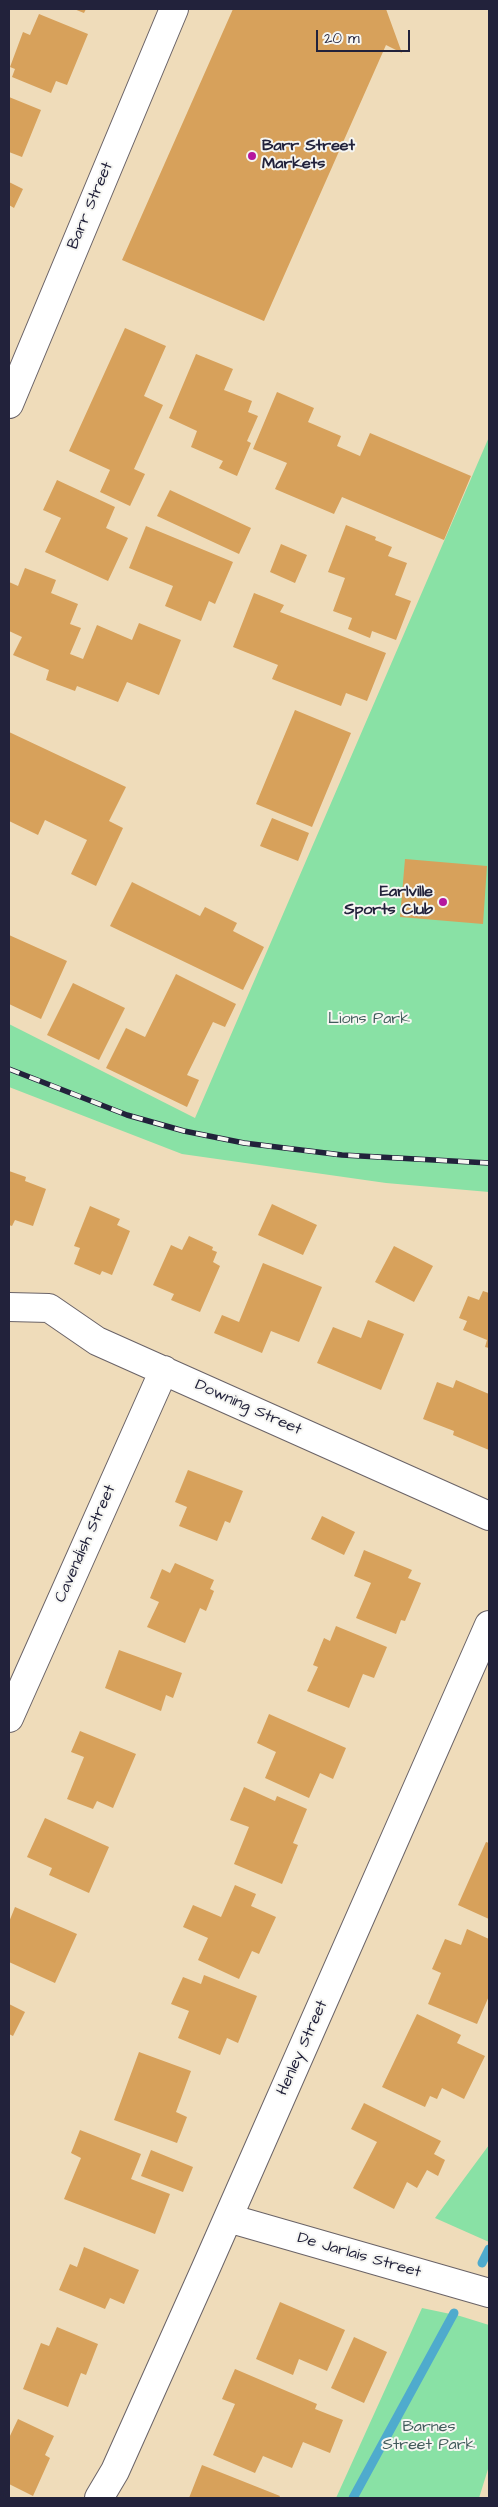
<!DOCTYPE html>
<style>
body{margin:0}
#map{position:relative;width:498px;height:2507px;overflow:hidden;background:#efdcba;font-family:"Architects Daughter",sans-serif}
canvas{display:block}
.frame{position:absolute;inset:0;border:10px solid #22223b;pointer-events:none}
.scale{position:absolute;left:316px;top:30px;width:94px;height:22px;box-sizing:border-box;border:2px solid #22223b;border-top:0;padding-left:6px;font-size:15px;line-height:18px;white-space:nowrap;color:#22223b;-webkit-text-stroke:4px #f6f6f2;paint-order:stroke}
</style>
<div id="map">
<canvas width="498" height="2507"></canvas>
<div class="frame"></div>
<div class="scale">20 m</div>
</div>
<script>
const g = document.querySelector('canvas').getContext('2d');
g.lineJoin = 'round';
function fillPath(path, color) {
  g.fillStyle = color;
  g.fill(path, 'evenodd');
}
function shape(rows) {
  const path = new Path2D();
  for (const r of rows) {
    path.moveTo(r[0], r[1]);
    for (let i = 2; i < r.length; i += 2) path.lineTo(r[i], r[i + 1]);
  }
  return path;
}
function trace(path, color, width, dash) {
  g.strokeStyle = color;
  g.lineWidth = width;
  g.lineCap = dash ? 'butt' : 'round';
  g.setLineDash(dash || []);
  g.stroke(path);
}
function drawText(font, color, halo, rows, align = 'center') {
  g.font = font + ' "Architects Daughter",sans-serif';
  g.lineWidth = 4;
  g.setLineDash([]);
  g.textBaseline = 'middle';
  g.strokeStyle = halo;
  g.fillStyle = color;
  for (const [text, x, y, turn = 0] of rows) {
    g.save();
    g.translate(x, y);
    g.rotate((+turn || 0) * Math.PI / 180);
    g.textAlign = isNaN(turn) ? turn : align;
    if (halo) g.strokeText(text, 0, 0);
    g.fillText(text, 0, 0);
    g.restore();
  }
}
const green = shape([
 [489,437,489,1192,386,1183,182,1154,9,1087,9,1024,195,1118],
 [489,2145,489,2242,435,2218],
 [422,2308,460,2316,489,2325,489,2466,479,2498,336,2498]
]);
const stream = shape([
 [482,2263,489,2249],
 [353,2498,454,2313]
]);
const building = shape([
 [74,9,86,9,84,13],
 [233,9,386,9,402,53,386,45,264,321,122,260],
 [39,14,88,34,67,85,56,81,51,93,12,77,15,69,10,67,23,32,30,35],
 [9,97,41,110,22,157,9,152],
 [9,182,23,189,14,208,9,205],
 [125,328,166,346,144,396,163,405,134,469,145,474,130,506,100,492,110,470,69,451],
 [196,354,233,369,224,390,252,401,248,412,258,416,247,441,251,443,237,476,219,468,223,461,191,447,197,431,169,418],
 [277,392,314,408,308,422,341,436,337,446,360,456,370,433,471,476,444,540,342,497,334,514,275,489,287,463,253,449],
 [57,480,115,507,106,528,128,538,108,581,45,552,61,518,43,510],
 [170,490,251,528,239,554,157,516],
 [346,525,376,537,375,540,392,547,388,556,407,563,395,595,411,601,396,640,372,631,370,638,348,629,352,618,333,611,345,578,328,572],
 [146,526,233,562,215,604,209,601,201,621,165,606,173,586,129,568],
 [281,544,307,555,295,583,270,572],
 [25,568,56,580,51,593,78,604,70,624,81,628,70,654,83,659,97,625,132,640,139,623,181,640,159,695,127,682,118,702,77,686,75,691,46,680,49,670,13,655,22,637,9,631,9,582,18,586],
 [254,593,284,605,280,612,386,653,367,701,346,693,341,706,272,679,278,665,233,647],
 [295,710,351,733,312,827,256,804],
 [9,732,126,787,109,821,123,828,96,886,71,874,87,840,45,820,38,835,9,821],
 [272,818,309,833,298,861,260,846],
 [405,859,487,866,483,924,400,917],
 [132,882,200,916,205,907,237,923,233,931,264,947,243,990,110,926],
 [9,935,67,961,41,1019,9,1004],
 [176,974,236,1004,225,1027,213,1022,187,1075,199,1080,187,1107,106,1068,126,1028,145,1037],
 [73,983,125,1008,99,1060,47,1035],
 [9,1171,26,1177,25,1181,46,1189,33,1226,15,1220,12,1226,9,1225],
 [272,1204,317,1225,303,1255,258,1235],
 [90,1206,120,1219,117,1225,130,1231,112,1275,102,1271,100,1275,74,1264,80,1248,74,1246],
 [189,1236,213,1247,212,1250,217,1252,213,1262,220,1266,200,1312,171,1300,174,1294,153,1285,171,1245,182,1250],
 [394,1246,433,1266,414,1302,375,1282],
 [263,1263,322,1287,299,1342,271,1331,262,1353,214,1333,222,1315,239,1322],
 [483,1291,489,1293,489,1348,485,1347,487,1340,463,1330,467,1321,459,1318,468,1296,479,1300],
 [368,1320,404,1334,381,1390,317,1363,333,1327,361,1338],
 [456,1380,489,1394,489,1450,453,1435,454,1431,423,1419,437,1382,453,1388],
 [188,1470,243,1491,230,1523,225,1521,217,1541,179,1526,187,1507,175,1502],
 [322,1516,355,1532,344,1555,311,1539],
 [364,1550,412,1570,408,1578,421,1583,405,1621,401,1620,396,1634,356,1618,371,1583,354,1576],
 [175,1563,214,1580,210,1589,214,1591,206,1611,200,1608,185,1643,147,1627,159,1602,150,1598,162,1569,170,1573],
 [336,1626,387,1647,374,1678,363,1674,349,1708,307,1691,318,1667,313,1665,324,1638,330,1641],
 [119,1650,182,1673,173,1698,166,1695,161,1711,105,1688],
 [269,1714,346,1748,333,1779,320,1773,309,1798,265,1778,276,1752,257,1743],
 [80,1731,136,1754,113,1808,97,1801,93,1809,67,1799,84,1757,71,1752],
 [244,1787,275,1801,277,1796,307,1809,293,1843,298,1845,282,1884,234,1864,249,1827,230,1820],
 [45,1818,109,1847,89,1893,49,1875,52,1868,27,1857],
 [486,1842,489,1843,489,1919,458,1905],
 [235,1885,256,1894,251,1906,276,1917,259,1954,252,1951,239,1979,198,1960,208,1938,183,1927,193,1905,221,1917],
 [15,1907,77,1934,55,1983,9,1962,9,1922],
 [467,1929,489,1939,489,1996,477,2024,428,2004,441,1973,432,1969,445,1939,461,1945],
 [204,1975,257,1996,238,2043,227,2038,220,2055,178,2038,189,2011,171,2004,183,1977,201,1984],
 [9,2004,25,2012,13,2036,9,2034],
 [417,2014,461,2035,457,2043,485,2056,464,2099,442,2088,437,2099,430,2096,425,2107,382,2087],
 [139,2052,191,2071,176,2112,187,2117,177,2143,114,2120],
 [364,2103,441,2141,434,2154,445,2160,438,2176,427,2170,417,2188,407,2182,394,2209,353,2188,377,2142,351,2129],
 [80,2130,141,2154,131,2179,170,2194,155,2234,64,2199,81,2158,71,2153],
 [151,2150,193,2167,183,2192,141,2176],
 [84,2247,139,2270,124,2304,110,2298,105,2309,59,2290,70,2264,77,2267],
 [280,2302,345,2330,327,2371,299,2359,293,2375,256,2359],
 [57,2327,98,2344,86,2375,81,2373,68,2407,23,2389,41,2343,49,2346],
 [354,2337,387,2352,364,2403,331,2388],
 [235,2369,317,2404,315,2409,343,2420,330,2453,303,2442,292,2468,263,2456,255,2473,213,2455,235,2404,222,2399],
 [18,2419,54,2436,45,2455,50,2458,33,2496,9,2484,9,2438],
 [202,2465,280,2496,279,2498,189,2498]
]);
const minor = shape([
 [9,404,174,9],
 [9,1307,49,1308,97,1341,489,1516],
 [9,1718,164,1370],
 [228,2218,489,2293],
 [99,2498,115,2471,205,2270,489,1625]
]);
const rail = shape([
 [9,1069,127,1115,184,1131,244,1143,342,1155,489,1163]
]);
const markers = [
 [252,156,5,"#b5179e"],
 [443,902,5,"#b5179e"]
];
const poiNames = [
 ["Barr Street",262,147],
 ["Markets",262,165],
 ["Earlville",433,893,"right"],
 ["Sports Club",433,911,"right"]
];
const streetNames = [
 ["Barr Street",91,206,-67],
 ["Downing Street",248,1408,24],
 ["Cavendish Street",86,1544,-66],
 ["Henley Street",303,2048,-66],
 ["De Jarlais Street",359,2256,16]
];
const parkNames = [
 ["Lions Park",369,1020],
 ["Barnes",429,2428],
 ["Street Park",429,2446]
];
fillPath(green, '#89e1a5');
trace(stream, '#4fabcd', 9);
fillPath(building, '#d7a15b');
trace(minor, '#6a6367', 30);
trace(minor, '#fff', 28);
trace(rail, '#22223b', 5.5);
trace(rail, '#f6f6f2', 4, [11]);
for (const [x, y, r, color] of markers) {
  const dot = new Path2D();
  dot.arc(x, y, r, 0, 2 * Math.PI);
  g.fillStyle = color;
  g.fill(dot);
  trace(dot, '#f6f6f2', 2);
}
drawText('bold 16px', '#22223b', '#f6f6f2', poiNames, 'left');
drawText('16px', '#22223b', '#f6f6f2', streetNames);
drawText('16px', '#415b5b', '#f6f6f2', parkNames);
</script>
